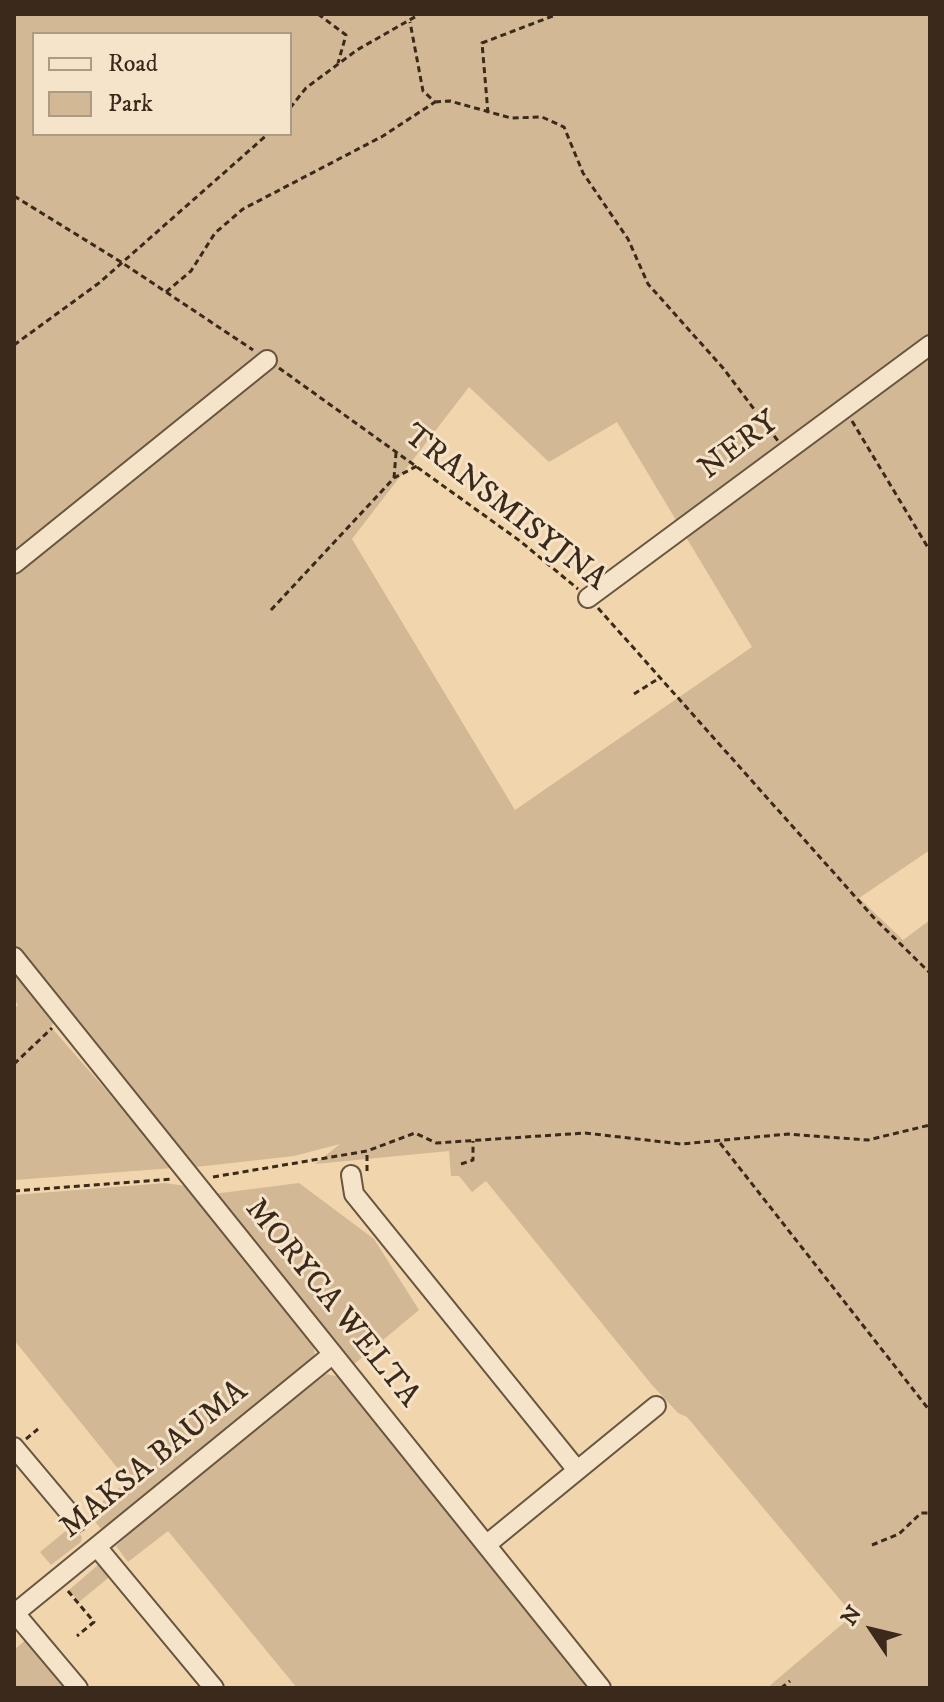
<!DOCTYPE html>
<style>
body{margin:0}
#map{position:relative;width:944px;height:1702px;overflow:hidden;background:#f1d5ad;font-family:"IM FELL DW Pica",serif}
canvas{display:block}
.frame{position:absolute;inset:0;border:16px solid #3b2a1b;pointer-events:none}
.legend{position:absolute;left:32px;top:32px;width:260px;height:104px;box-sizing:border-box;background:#f6e4ca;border:2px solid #ab9a84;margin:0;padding:10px 14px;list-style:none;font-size:24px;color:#3b2a1b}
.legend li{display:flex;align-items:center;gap:16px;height:40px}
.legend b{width:40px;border:2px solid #ab9a84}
.north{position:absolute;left:832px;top:1590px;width:80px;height:80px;-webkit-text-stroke:6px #f6e4ca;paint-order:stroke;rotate:305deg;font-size:22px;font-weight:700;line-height:32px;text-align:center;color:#3b2a1b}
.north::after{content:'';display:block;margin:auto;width:28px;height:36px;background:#3b2a1b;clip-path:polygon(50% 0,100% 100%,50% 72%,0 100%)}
</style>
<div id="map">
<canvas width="944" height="1702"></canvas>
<div class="frame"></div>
<ul class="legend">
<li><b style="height:10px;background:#f6e4ca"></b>Road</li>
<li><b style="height:22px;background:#d2b894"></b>Park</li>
</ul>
<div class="north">N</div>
</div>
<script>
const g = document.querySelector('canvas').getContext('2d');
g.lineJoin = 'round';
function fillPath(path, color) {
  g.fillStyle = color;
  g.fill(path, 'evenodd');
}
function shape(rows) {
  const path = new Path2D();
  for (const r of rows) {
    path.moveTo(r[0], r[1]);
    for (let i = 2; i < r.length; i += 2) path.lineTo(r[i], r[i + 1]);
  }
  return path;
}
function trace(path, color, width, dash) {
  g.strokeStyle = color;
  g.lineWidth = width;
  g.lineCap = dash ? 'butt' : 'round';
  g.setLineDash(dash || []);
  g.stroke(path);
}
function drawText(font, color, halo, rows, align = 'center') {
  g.font = font + ' "IM FELL DW Pica",serif';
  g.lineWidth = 6;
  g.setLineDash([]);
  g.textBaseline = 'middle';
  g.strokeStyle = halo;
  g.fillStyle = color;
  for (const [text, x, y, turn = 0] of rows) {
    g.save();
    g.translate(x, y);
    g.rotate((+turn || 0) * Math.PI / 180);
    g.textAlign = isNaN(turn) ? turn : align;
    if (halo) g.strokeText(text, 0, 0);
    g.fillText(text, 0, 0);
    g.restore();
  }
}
const green = shape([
 [14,14,930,14,930,341,679,525,617,422,549,462,469,387,352,539,515,810,752,647,683,532,930,350,930,850,859,898,903,940,930,920,930,1688,767,1688,853,1615,687,1417,678,1413,652,1385,486,1181,472,1192,459,1176,451,1176,449,1151,315,1164,340,1144,294,1156,196,1167,14,947],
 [34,34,290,34,290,134,34,134],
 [14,969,55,1020,51,1027,174,1168,14,1180,14,1008,18,1005,14,999],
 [165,1183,186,1186,313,1341,315,1357,143,1499,101,1529,88,1513,128,1481,14,1340,14,1195],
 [299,1183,374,1239,419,1310,353,1365,213,1194],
 [326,1374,340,1377,611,1688,297,1688,168,1531,128,1562,116,1546,153,1512],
 [73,1525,82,1537,81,1542,51,1565,40,1552],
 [99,1564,113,1574,79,1602,69,1590],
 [29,1637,72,1688,14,1688,14,1650]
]);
const path = shape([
 [318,14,346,35,338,63],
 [435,102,450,101,511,118,542,117,564,127,583,173,628,239,648,284,723,368,778,441],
 [290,108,306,88,357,50,420,14],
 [488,113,482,43,558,14],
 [14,196,121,262,253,350],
 [166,292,191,271,215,233,243,209,383,136,435,102,423,91,410,22],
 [14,345,99,283,268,134],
 [279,368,520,541,578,589],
 [852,421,930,551],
 [394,478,396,453],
 [598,608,875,919,930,973],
 [271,610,394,478,417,466],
 [634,694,661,677],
 [14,1064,52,1028],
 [720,1143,930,1411],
 [461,1164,473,1160,473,1141],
 [367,1171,367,1151],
 [213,1177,367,1151,415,1133,436,1143,585,1133,681,1144,788,1134,868,1140,930,1125],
 [14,1191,173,1179],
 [26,1439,38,1429],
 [872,1545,899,1534,921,1513,930,1513],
 [68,1591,94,1622,77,1636],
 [781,1688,790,1681]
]);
const minor = shape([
 [14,564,267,360],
 [588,598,930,345],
 [14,957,601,1688],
 [351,1175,354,1194,577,1470],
 [14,1447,77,1522],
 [486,1545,656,1406],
 [97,1547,214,1688],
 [14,1612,78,1688],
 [14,1614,333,1354]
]);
const streetNames = [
 ["NERY",740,447,-37],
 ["TRANSMISYJNA",504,509,38],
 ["MORYCA WELTA",331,1304,51],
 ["MAKSA BAUMA",155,1461,-39]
];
fillPath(green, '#d2b894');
trace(minor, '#685540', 22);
trace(path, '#3b2a1b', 3, [6, 4]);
trace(minor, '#f6e4ca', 18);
drawText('32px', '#3b2a1b', '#f6e4ca', streetNames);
</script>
